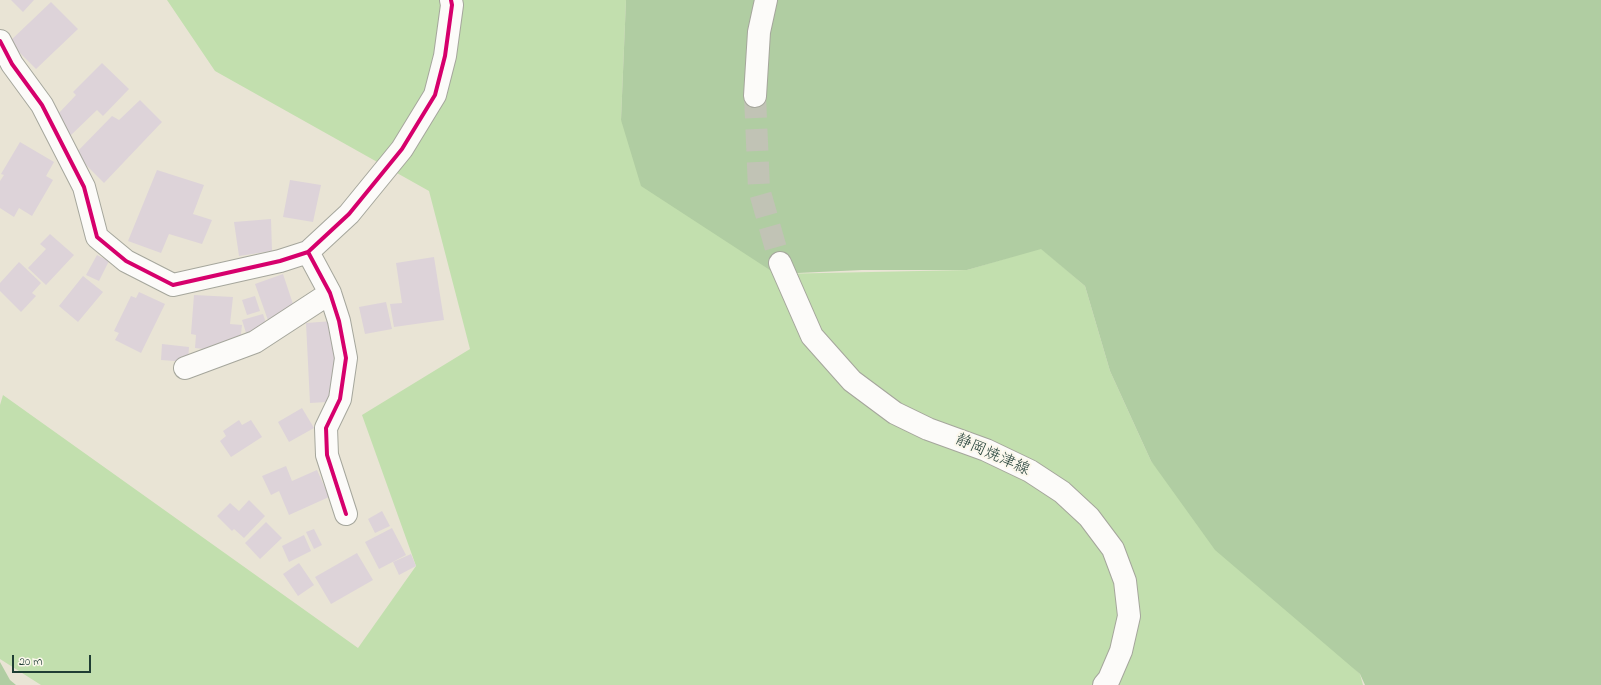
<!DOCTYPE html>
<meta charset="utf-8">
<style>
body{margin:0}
#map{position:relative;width:1601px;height:685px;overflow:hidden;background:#e9e4d5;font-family:"Indie Flower",sans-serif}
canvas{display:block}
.scale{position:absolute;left:12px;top:655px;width:79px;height:18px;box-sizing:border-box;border:2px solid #1f3d34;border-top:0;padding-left:5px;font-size:12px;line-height:14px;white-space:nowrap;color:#1f3d34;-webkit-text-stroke:3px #fbf7ec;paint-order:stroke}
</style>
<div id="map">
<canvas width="1601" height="685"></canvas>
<div class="scale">20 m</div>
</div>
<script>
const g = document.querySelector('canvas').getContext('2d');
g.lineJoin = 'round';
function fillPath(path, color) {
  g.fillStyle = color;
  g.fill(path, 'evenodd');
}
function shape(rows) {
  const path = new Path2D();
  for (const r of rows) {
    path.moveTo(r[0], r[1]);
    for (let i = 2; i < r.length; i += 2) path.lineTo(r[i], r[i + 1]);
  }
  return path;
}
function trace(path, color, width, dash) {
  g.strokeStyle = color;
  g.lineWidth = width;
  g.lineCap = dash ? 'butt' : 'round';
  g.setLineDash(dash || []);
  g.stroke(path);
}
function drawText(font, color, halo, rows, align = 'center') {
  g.font = font + ' "Indie Flower","Klee One",sans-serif';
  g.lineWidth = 4;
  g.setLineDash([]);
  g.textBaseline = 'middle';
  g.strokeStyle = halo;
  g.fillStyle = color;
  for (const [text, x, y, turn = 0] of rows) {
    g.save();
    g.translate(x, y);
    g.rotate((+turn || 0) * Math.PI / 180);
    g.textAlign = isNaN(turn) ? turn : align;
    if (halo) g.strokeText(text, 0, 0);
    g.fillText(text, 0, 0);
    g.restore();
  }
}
const green = shape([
 [167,0,626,0,621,120,776,274,967,270,1041,248,1085,286,1110,371,1151,461,1360,674,1363,685,41,685,0,659,0,405,3,395,358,648,416,566,362,415,470,349,429,191,215,71]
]);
const forest = shape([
 [626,0,1601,0,1601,685,1365,685,1360,674,1215,550,1151,461,1110,371,1085,286,1041,249,967,270,862,270,776,274,641,186,621,120],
 [0,662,10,680,16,685,0,685]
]);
const building = shape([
 [11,0,34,0,23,12],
 [51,2,78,29,36,69,9,42],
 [102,63,129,89,103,116,97,110,70,136,58,114,76,95,73,92],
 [140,100,162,122,104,183,75,154,112,116,119,120],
 [20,142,54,162,46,176,53,180,32,216,19,208,14,217,0,208,0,181,4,175,1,174],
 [157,170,204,185,193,214,212,220,202,244,169,234,161,253,128,241],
 [290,180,321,185,313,222,283,217],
 [271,219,272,251,239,256,234,222],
 [50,234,74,255,46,285,28,268,46,249,40,244],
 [97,255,109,261,99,281,86,275],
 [434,257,444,320,394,327,390,304,402,303,396,263],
 [19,262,41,283,32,293,36,296,21,312,0,291,0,283],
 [283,274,296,313,269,323,255,284],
 [83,276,103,292,78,322,59,306],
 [139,292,165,304,141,353,115,340,119,333,114,331,131,296,136,298],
 [194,295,233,297,230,324,242,325,240,343,223,342,222,351,195,348,196,335,191,334],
 [255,296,260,311,247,315,242,300],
 [386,302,392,329,365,334,359,307],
 [263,314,268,329,247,336,242,320],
 [333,321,337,391,327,402,310,403,306,323],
 [162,344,189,347,188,362,161,360],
 [302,408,314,428,289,442,278,422],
 [239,420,242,425,251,420,262,437,231,457,220,441,226,436,223,431],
 [286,466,292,481,317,470,329,497,289,515,279,491,271,495,262,476],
 [249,500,265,516,244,538,234,529,232,531,217,516,230,503,239,511],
 [382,511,390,526,375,533,368,519],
 [266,522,282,538,260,559,245,543],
 [392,528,406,555,379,569,365,542],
 [314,529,322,545,314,549,306,532],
 [304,535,311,551,289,562,282,546],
 [357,553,373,580,331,604,315,577],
 [411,554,416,566,399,575,393,562],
 [299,563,314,585,298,596,283,574]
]);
const secondaryTunnel = shape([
 [755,96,759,189,780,263]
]);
const minor = shape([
 [0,41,12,64,42,105,84,187,97,237,126,261,173,285,280,261,308,252,349,214,402,149,435,95,445,56,452,5,451,0],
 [308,252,330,293,339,321,346,358,340,399,326,428,327,455,346,514],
 [185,368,255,342,330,293]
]);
const secondary = shape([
 [755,96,759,32,766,0],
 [780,263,812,336,852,381,895,413,928,429,986,450,1030,471,1062,492,1089,517,1113,549,1125,581,1129,616,1121,651,1109,679,1104,685]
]);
const cycleway = shape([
 [0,41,12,64,42,105,84,187,97,237,126,261,173,285,280,261,308,252,349,214,402,149,435,95,445,56,452,5,451,0],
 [308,252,330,293,339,321,346,358,340,399,326,428,327,455,346,514]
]);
const streetNames = [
 ["静岡焼津線",992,456,24]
];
fillPath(green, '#c2dfae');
fillPath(forest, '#b0cda2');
fillPath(building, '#ddd3d9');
trace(secondaryTunnel, '#c1c3b5', 22, [22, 11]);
trace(minor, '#a5a69c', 24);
trace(secondary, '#a5a69c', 24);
trace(minor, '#fcfbf9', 22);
trace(secondary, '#fcfbf9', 22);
trace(cycleway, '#d6006c', 4);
drawText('16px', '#1f3d34', '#fbf7ec', streetNames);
</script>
